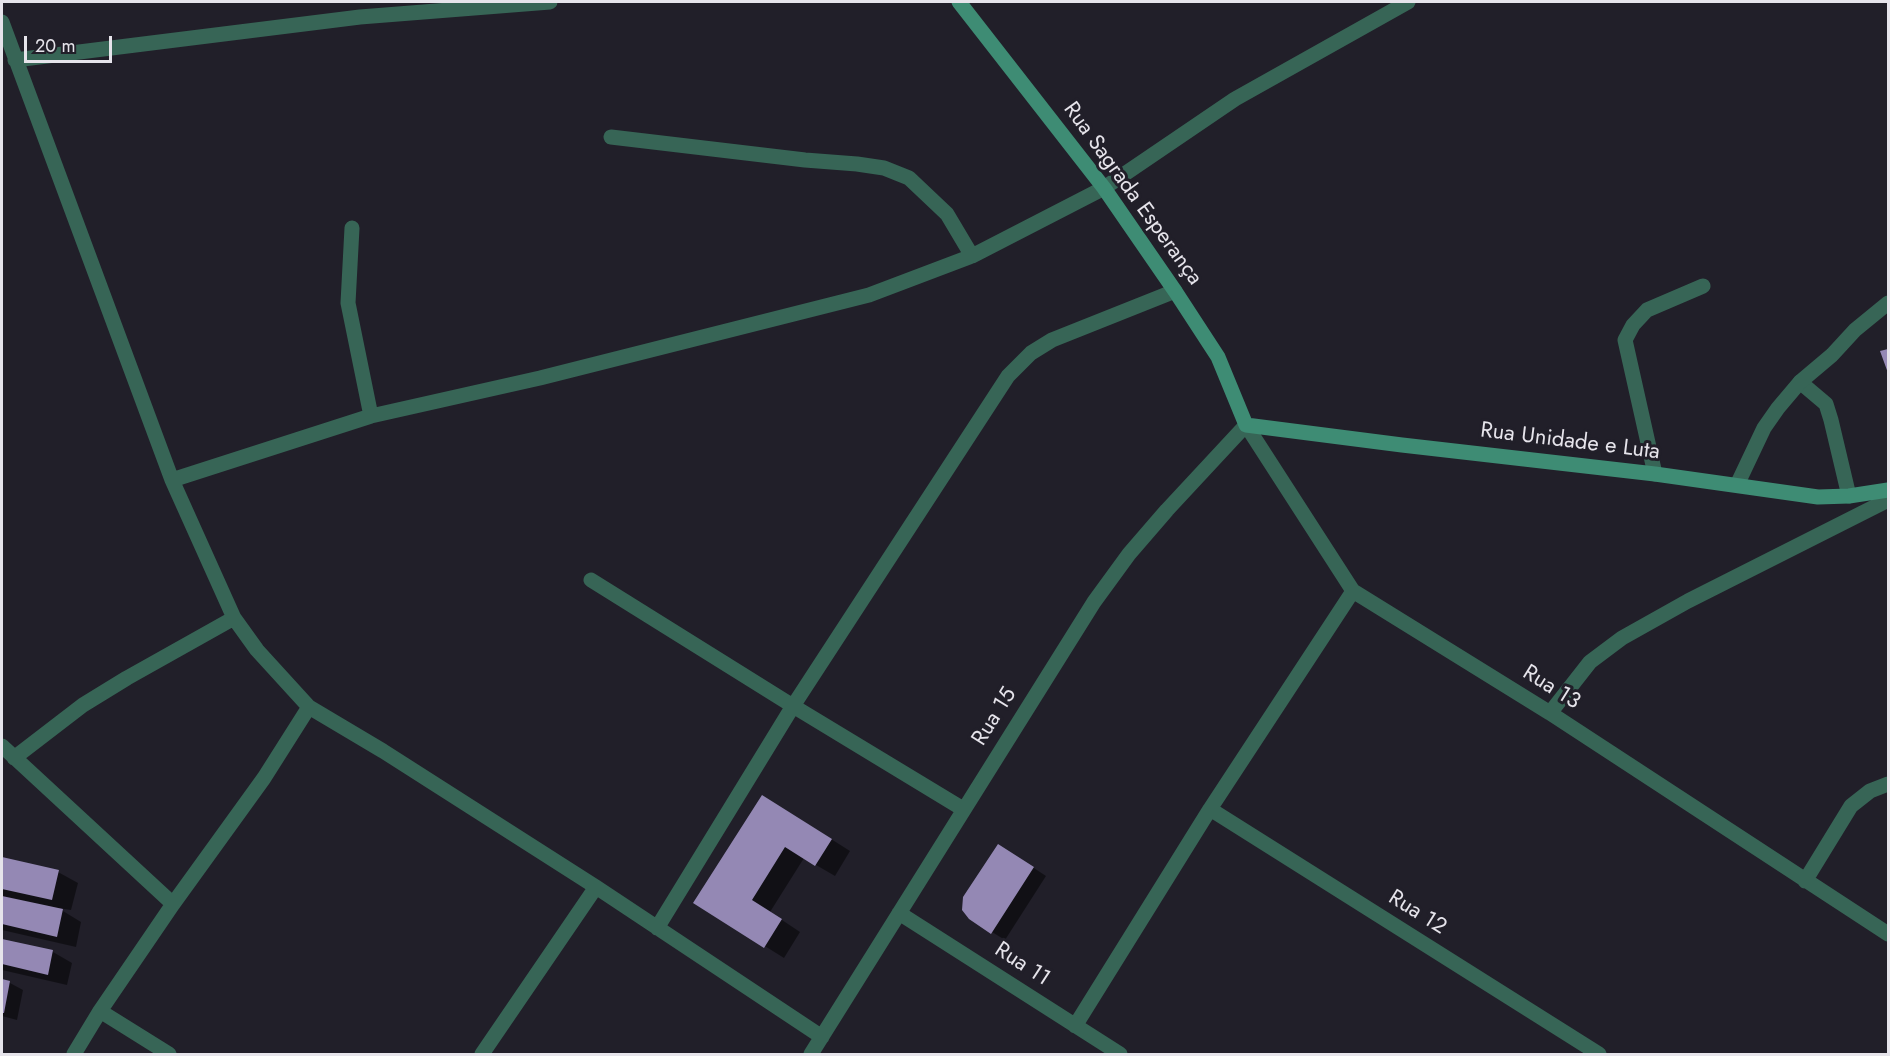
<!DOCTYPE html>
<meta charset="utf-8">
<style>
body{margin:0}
#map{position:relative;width:1890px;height:1056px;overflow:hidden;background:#211f29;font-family:Jost,sans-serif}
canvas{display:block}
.frame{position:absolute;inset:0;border:3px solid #e6e4eb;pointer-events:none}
.scale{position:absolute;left:24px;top:36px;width:88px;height:27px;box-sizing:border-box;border:3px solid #e6e4eb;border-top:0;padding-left:8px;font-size:18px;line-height:21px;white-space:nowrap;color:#e6e4eb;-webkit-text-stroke:4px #211f29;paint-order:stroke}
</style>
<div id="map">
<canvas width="1890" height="1056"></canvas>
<div class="frame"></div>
<div class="scale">20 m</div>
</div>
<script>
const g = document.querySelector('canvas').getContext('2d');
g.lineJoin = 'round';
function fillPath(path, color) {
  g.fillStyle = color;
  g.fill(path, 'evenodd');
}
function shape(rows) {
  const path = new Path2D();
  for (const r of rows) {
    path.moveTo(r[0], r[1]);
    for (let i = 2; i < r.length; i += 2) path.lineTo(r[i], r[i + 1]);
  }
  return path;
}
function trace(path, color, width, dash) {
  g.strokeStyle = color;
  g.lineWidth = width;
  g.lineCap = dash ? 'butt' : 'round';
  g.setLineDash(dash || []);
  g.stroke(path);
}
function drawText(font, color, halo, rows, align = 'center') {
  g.font = font + ' Jost,sans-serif';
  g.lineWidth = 6;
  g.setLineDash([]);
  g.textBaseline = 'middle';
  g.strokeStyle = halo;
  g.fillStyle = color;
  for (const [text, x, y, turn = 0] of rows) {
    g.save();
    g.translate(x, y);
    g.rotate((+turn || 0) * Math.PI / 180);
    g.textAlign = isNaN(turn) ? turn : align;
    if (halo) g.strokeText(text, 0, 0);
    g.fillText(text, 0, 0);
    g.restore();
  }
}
const shadow = shape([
 [782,808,850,851,835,876,804,858,770,912,800,932,784,958,696,903],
 [1011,853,1046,876,1005,940,992,932],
 [2,859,58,872,78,883,71,910,58,908,81,922,76,947,2,930],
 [2,940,53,952,72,963,67,985,2,970],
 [2,981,10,983,23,990,17,1020,2,1016]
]);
const building = shape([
 [1888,349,1888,373,1880,351],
 [762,795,832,839,815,866,785,847,752,900,782,919,764,948,693,903],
 [998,844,1034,867,991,934,969,919,962,910,963,897],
 [2,857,59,870,52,900,2,889],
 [2,896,63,909,57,937,2,924],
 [2,939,53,950,48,975,2,964],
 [2,979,10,981,4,1013,2,1013]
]);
const lane = shape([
 [1104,188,1235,99,1408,2],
 [1800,382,1826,404,1831,420,1849,496]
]);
const street = shape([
 [2,22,172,480,234,618,257,650,309,707,383,751,596,887,822,1037],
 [15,60,360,17,550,2],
 [611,137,805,160,857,164,884,168,909,178,947,214,972,256],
 [352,228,348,303,371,416],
 [1655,474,1625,340,1633,325,1647,310,1703,286],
 [172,480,371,416,540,378,869,295,972,256,1104,188],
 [1737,485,1764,428,1778,408,1800,382,1832,355,1855,330,1888,303],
 [591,580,793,706,963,809],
 [1550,713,1590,662,1622,638,1688,601,1888,500],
 [2,746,173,904],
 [14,758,83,705,127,678,234,618],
 [1210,809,1599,1054],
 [1805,881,1851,806,1870,791,1888,784],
 [899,913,1120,1054],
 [657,928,793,706,1008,376,1031,353,1052,340,1175,291],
 [100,1011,169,1054],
 [1075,1026,1210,809,1353,591],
 [74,1054,100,1011,173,904,264,778,309,707],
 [482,1054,596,887],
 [811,1054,1094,602,1129,554,1167,510,1246,425,1353,591,1550,713,1888,934]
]);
const secondary = shape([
 [959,2,1104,188,1175,291,1218,357,1246,425,1402,445,1655,474,1818,497,1849,496,1888,490]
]);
const streetNames = [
 ["Rua Sagrada Esperança",1132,194,54],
 ["Rua Unidade e Luta",1570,442,7],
 ["Rua 13",1551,688,32],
 ["Rua 15",995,717,-58],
 ["Rua 12",1417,913,32],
 ["Rua 11",1022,965,33]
];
fillPath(shadow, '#0007');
fillPath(building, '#9488b4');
trace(lane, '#376556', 15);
trace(street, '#376556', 15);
trace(secondary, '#3e8c74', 15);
drawText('22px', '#e6e4eb', '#211f29', streetNames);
</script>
